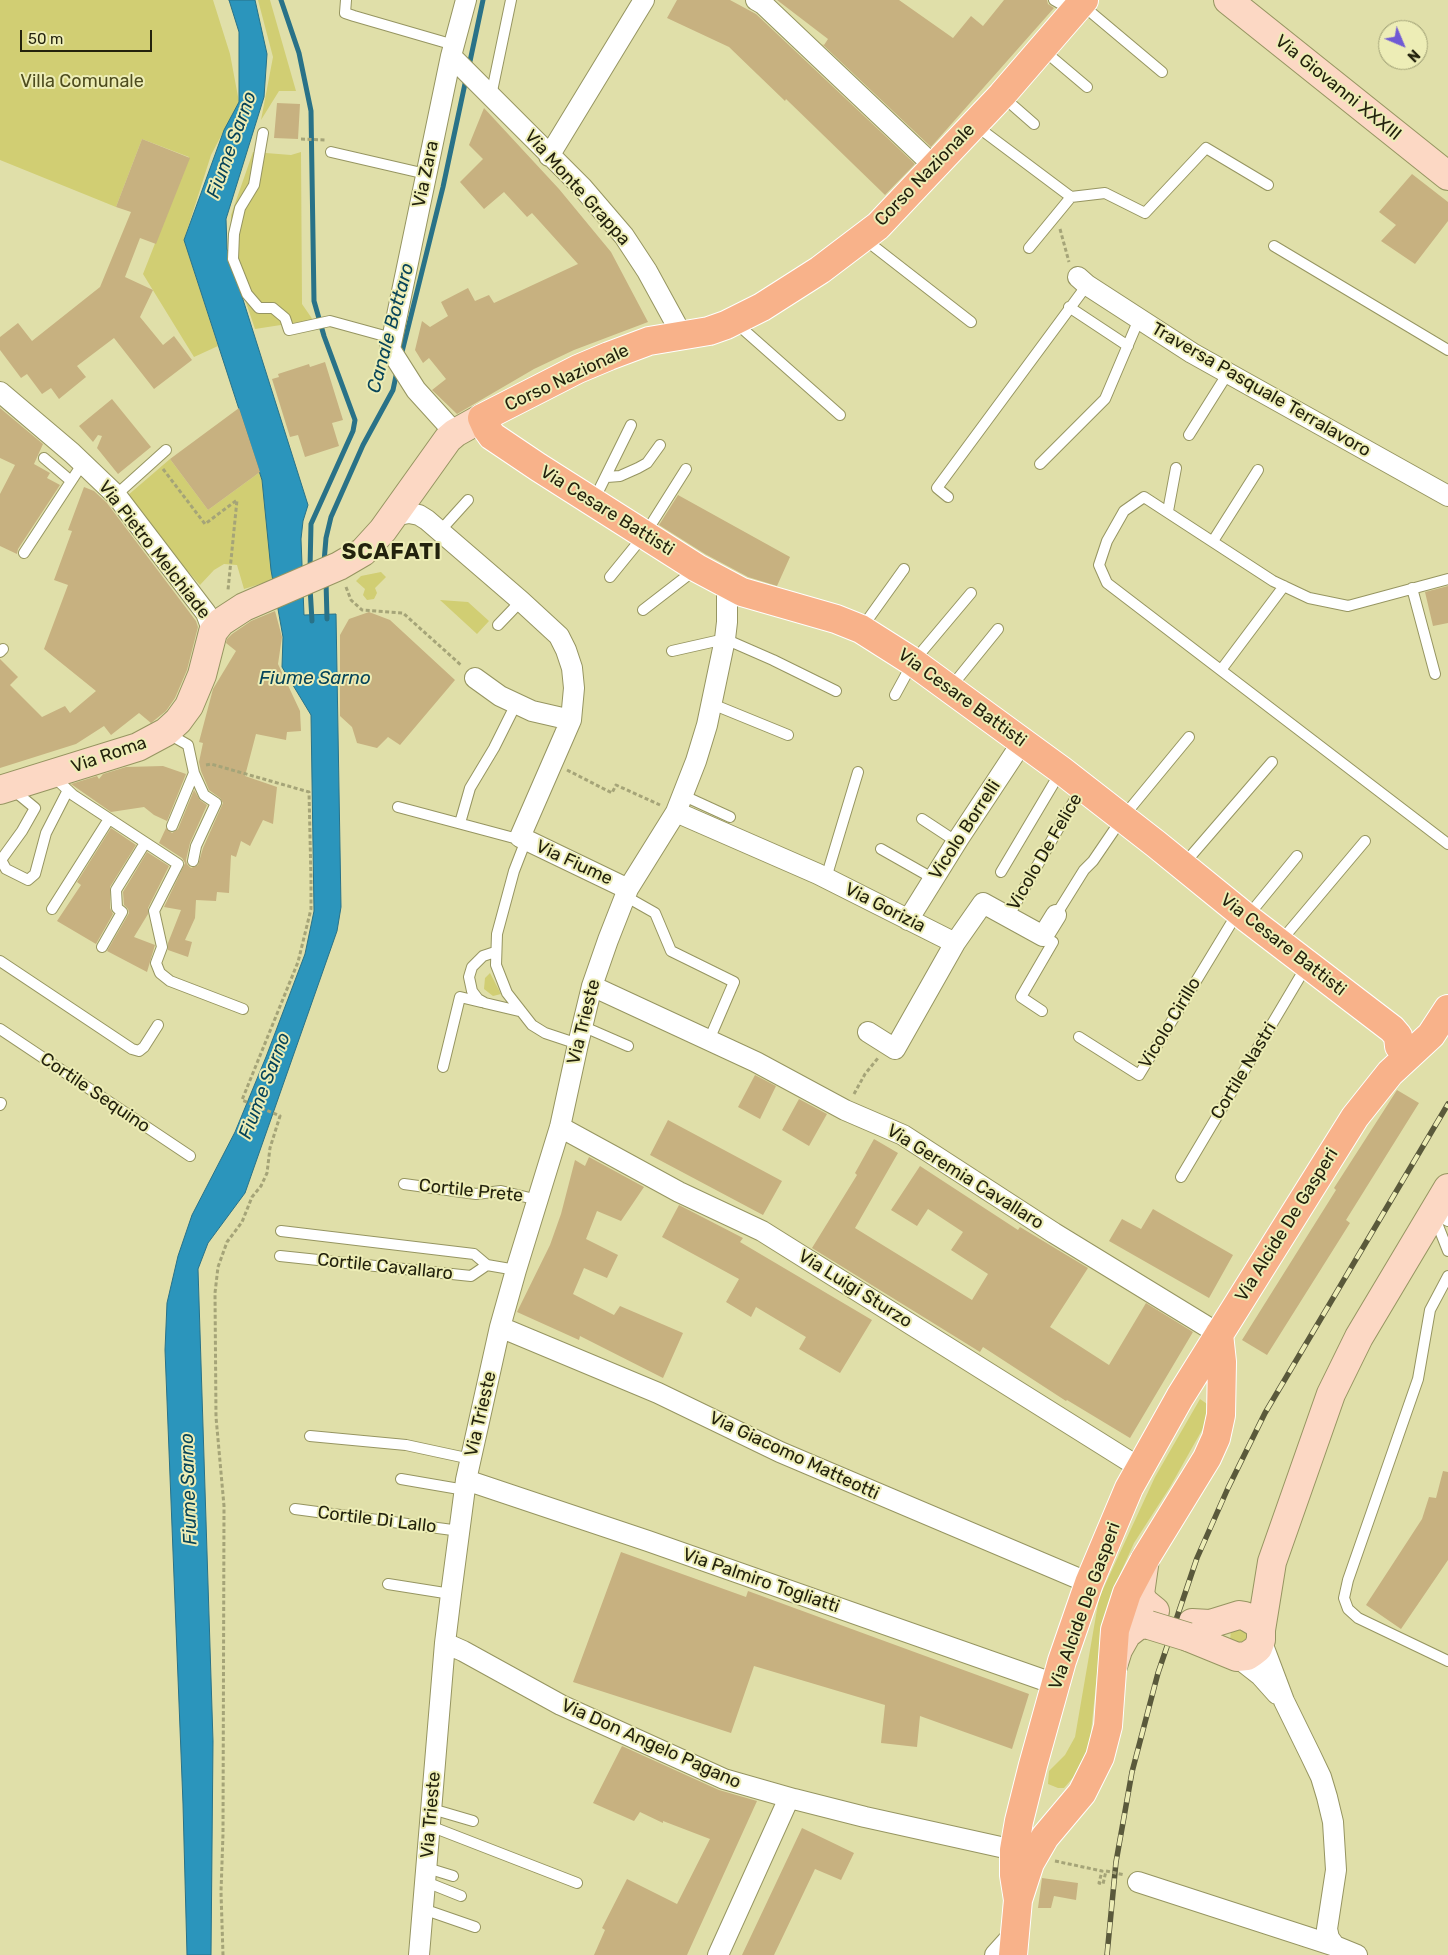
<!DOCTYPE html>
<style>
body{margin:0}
#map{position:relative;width:1448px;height:1955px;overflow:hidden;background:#e0dfa9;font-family:Rubik,sans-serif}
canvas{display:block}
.north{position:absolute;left:1378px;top:20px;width:50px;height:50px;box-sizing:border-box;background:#ededb6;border:1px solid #9c9c72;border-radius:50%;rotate:135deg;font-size:14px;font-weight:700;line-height:20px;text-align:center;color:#23220d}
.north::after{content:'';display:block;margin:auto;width:18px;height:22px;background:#705ad4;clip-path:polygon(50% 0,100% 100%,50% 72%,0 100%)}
.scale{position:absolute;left:20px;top:30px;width:132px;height:22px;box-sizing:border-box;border:2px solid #23220d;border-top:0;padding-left:6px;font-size:15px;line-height:18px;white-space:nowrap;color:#23220d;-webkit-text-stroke:4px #ededb6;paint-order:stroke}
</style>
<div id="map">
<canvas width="1448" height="1955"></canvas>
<div class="north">N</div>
<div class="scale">50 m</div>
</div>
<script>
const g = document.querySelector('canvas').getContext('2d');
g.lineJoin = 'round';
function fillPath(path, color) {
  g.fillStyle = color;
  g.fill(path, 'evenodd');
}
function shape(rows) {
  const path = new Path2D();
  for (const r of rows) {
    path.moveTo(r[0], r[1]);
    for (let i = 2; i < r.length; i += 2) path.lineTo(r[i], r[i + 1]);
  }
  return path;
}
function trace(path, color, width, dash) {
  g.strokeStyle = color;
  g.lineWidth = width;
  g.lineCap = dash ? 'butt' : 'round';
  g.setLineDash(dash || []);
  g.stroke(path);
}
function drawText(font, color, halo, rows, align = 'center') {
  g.font = font + ' Rubik,sans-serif';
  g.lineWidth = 4;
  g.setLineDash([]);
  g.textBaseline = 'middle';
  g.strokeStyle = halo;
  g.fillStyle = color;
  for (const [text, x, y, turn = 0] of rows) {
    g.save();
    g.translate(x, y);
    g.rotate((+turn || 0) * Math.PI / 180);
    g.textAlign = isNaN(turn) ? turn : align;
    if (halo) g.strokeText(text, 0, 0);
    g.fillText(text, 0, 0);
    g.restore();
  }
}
const green = shape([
 [0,0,213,0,230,54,239,102,211,155,184,240,218,346,194,357,143,274,189,157,142,139,116,207,0,160],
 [258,0,270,0,296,91,279,91,261,120,273,57],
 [253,152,291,155,301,152,302,304,313,320,255,329,230,255,231,215],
 [170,459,208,510,260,472,262,480,273,580,244,589,237,565,224,564,214,570,200,585,183,566,127,496],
 [381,572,386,577,375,588,377,593,374,599,367,600,363,595,365,589,356,581,361,576],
 [440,600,468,602,489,621,477,634],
 [490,973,501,994,493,996,484,989,485,978],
 [1200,1399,1210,1406,1206,1423,1170,1487,1134,1543,1116,1583,1101,1635,1090,1742,1078,1772,1064,1788,1058,1788,1048,1784,1049,1771,1065,1755,1075,1737,1099,1598,1155,1477],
 [1237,1626,1249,1634,1244,1645,1230,1640,1231,1631]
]);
const water = shape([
 [229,0,255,0,267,54,264,97,226,219,227,249,308,505,303,521,301,539,304,615,336,614,341,907,337,931,245,1193,208,1243,198,1269,213,1741,211,1955,187,1955,183,1804,165,1350,167,1303,178,1256,192,1215,235,1132,266,1057,305,954,314,911,311,715,282,667,283,637,271,570,262,480,184,240,224,130,239,102,239,32,229,0]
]);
const stream = shape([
 [281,0,299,53,311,111,314,301,324,336,355,420,353,431,311,524,310,569],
 [469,66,483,0],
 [401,356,443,187,466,79],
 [324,562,326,538,331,517,363,445,393,390,397,371],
 [326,581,327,619],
 [310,587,312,621]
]);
const building = shape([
 [677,0,730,0,756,14,915,164,885,195,786,99,785,101,729,47,667,18],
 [777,0,899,0,953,38,971,16,983,26,1004,0,1047,0,1048,4,1054,8,931,147,822,44,824,45,828,39],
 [277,103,300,104,298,139,274,138],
 [484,108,559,189,611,252,648,322,574,350,534,369,457,414,432,390,446,379,429,358,423,363,415,350,422,321,430,327,448,316,441,302,468,288,475,301,489,295,494,303,578,264,532,213,527,217,504,192,484,209,460,182,483,159,469,145],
 [142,139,190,158,156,244,140,238,125,277,153,290,140,317,163,345,174,336,192,360,154,389,114,338,77,366,86,377,59,399,51,388,42,394,27,374,21,378,0,350,0,337,18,323,32,341,100,287,131,212,116,207],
 [1412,174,1448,202,1448,221,1415,264,1381,241,1396,225,1379,212],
 [325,362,343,420,332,423,339,446,305,457,298,435,290,437,272,379,279,377,278,374,309,364,310,367],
 [112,399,151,447,118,474,97,448,102,436,98,435,93,442,79,426],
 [0,408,43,444,34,464,50,473,47,478,60,485,18,549,17,554,0,546,0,494,15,465,0,458],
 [239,408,260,472,208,510,170,459],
 [84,487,94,491,107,503,196,621,198,627,187,670,175,698,166,711,151,723,139,713,111,735,104,726,76,744,0,768,0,659,18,677,10,685,42,717,65,706,70,713,96,691,44,649,68,585,54,580,72,531,68,530],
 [678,495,790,557,777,586,748,577,705,554,659,525],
 [1448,586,1448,623,1433,626,1425,592],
 [275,611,282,637,278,664,300,711,301,731,287,732,286,740,256,734,245,776,277,787,273,824,263,820,250,846,241,841,236,857,231,855,229,893,217,892,216,901,196,900,195,918,185,940,192,942,188,957,168,950,168,943,181,910,164,907,185,863,182,858,159,843,166,828,172,833,178,829,194,790,200,800,207,805,190,843,186,860,187,864,191,868,198,865,203,848,223,803,220,798,209,790,201,771,199,762,203,743,199,742,213,689,236,651,226,643,227,639,232,634,251,621],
 [369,612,390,620,455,680,400,745,388,737,377,748,357,743,352,727,340,716,340,635,349,619],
 [163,766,186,774,167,821,154,815,144,807,111,812,71,784,97,776,99,779,103,774,126,767],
 [111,828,136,845,110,887,110,908,113,914,96,944,57,921,81,885,77,882],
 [147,852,169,866,148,908,148,914,134,937,155,945,147,972,107,951,129,913,128,909,124,905,123,892],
 [755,1075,776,1086,760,1119,738,1107],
 [1397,1090,1419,1103,1346,1220,1350,1223,1267,1355,1242,1340,1336,1190,1334,1188],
 [799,1099,827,1114,809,1146,782,1130],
 [668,1120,782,1181,763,1215,650,1155],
 [874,1139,898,1153,855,1228,972,1300,988,1274,951,1250,963,1232,928,1209,917,1226,891,1210,920,1166,1018,1230,1020,1227,1088,1268,1050,1327,1109,1365,1146,1303,1193,1332,1130,1438,1067,1400,1066,1401,983,1347,980,1352,812,1248,857,1175,855,1173],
 [589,1157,644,1187,621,1221,597,1211,586,1239,618,1255,607,1278,584,1268,573,1294,614,1315,620,1306,683,1333,663,1378,580,1336,579,1340,517,1312,550,1245,561,1214,575,1160,585,1166],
 [679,1205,743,1238,740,1242,872,1320,840,1373,799,1349,806,1337,756,1307,751,1317,726,1302,739,1279,662,1237],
 [1153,1209,1233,1255,1209,1298,1109,1241,1122,1219,1141,1229],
 [1443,1471,1448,1472,1448,1560,1401,1629,1366,1605,1422,1519,1429,1497,1436,1498],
 [621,1552,746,1597,748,1591,1029,1694,1012,1749,920,1716,917,1747,881,1743,885,1705,754,1666,731,1733,573,1682],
 [622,1746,719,1790,757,1801,687,1955,594,1955,605,1930,602,1928,627,1879,677,1904,710,1839,663,1821,663,1823,640,1812,634,1821,593,1803],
 [802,1828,854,1853,841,1880,815,1869,774,1955,742,1955],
 [1042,1878,1078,1883,1076,1900,1054,1896,1051,1908,1038,1908]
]);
const path = shape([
 [301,139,326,140],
 [1060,229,1069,262],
 [163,469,205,524,237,500,228,590],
 [346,587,351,600,362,610,403,613,462,666],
 [206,765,211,764,309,792,311,879,311,909,298,962,242,1100,280,1116,270,1148,267,1173,261,1186,252,1197,242,1222,227,1242,218,1267,215,1293,216,1417,224,1506,223,1834,221,1892,223,1955],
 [567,770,612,793,616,785,660,805],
 [854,1094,865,1074,878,1058],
 [1055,1861,1102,1871,1099,1883,1103,1884,1106,1871]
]);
const lane = shape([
 [346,0,345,13,354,16,454,45],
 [1054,0,1073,11],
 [1081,4,1162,72],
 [1042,49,1087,87],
 [491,96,511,0],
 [1002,96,1034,124],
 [975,125,1071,197,1029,248],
 [263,133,254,185,240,208,234,234,233,259,247,294,259,308,273,308,285,318,289,330,330,321,392,338],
 [331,152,426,174],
 [1071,197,1105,193,1145,213,1206,148,1268,185],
 [863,238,971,322],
 [1274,246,1448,350],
 [1069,307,1128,346],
 [736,323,840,415],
 [1189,435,1228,373],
 [44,458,71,481],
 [1040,464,1105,399,1139,319],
 [607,477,620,476,638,468,647,463,660,445],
 [116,495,166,450],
 [948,497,937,488,1087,285],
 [594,500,631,425],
 [1168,511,1176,468],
 [440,531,468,500],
 [1213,541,1258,470],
 [24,553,83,463],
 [610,577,645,534,686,469],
 [1448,579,1348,606,1309,598,1273,581,1144,497,1124,511,1107,541,1099,565,1107,583,1448,844],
 [1412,588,1435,674],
 [643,610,696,569],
 [498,625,521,601],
 [861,629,904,569],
 [672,651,725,639,773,660,836,691],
 [0,652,3,649],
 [1221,670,1284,586],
 [951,687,998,629],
 [895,695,913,662,971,593],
 [712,704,788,735],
 [167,733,188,745,194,773,172,826],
 [54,777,73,795,178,864,154,911,162,947,156,963,160,973,170,981,243,1009],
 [12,789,35,808,22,831,1,860,6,869,28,880,35,874,46,833,68,790],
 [682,795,730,817],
 [398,807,514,838,520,837],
 [922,819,957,842],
 [460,823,470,788,494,748,516,704],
 [526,840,514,871,497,934,496,965,507,993,532,1025,545,1033,578,1044],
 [881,849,934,879],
 [193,861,196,846,216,803,204,795,194,773],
 [1183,865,1272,762],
 [1001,872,1061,771],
 [826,878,858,772],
 [625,896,655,913,671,951,734,982,709,1040],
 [52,909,109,819],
 [1056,915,1084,870,1093,861,1123,817,1189,737],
 [1008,917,1082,787],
 [1247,917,1297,856],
 [1280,942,1365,841],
 [102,947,122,912,117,908,116,890,145,843],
 [495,952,483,956,472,967,469,977,472,991,478,999,485,1003,519,1011],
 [0,961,132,1049,139,1051,144,1047,158,1025],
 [1042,1011,1021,997,1053,942,1043,936],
 [582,1026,628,1046],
 [0,1029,190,1156],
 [1079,1037,1139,1075,1238,912],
 [443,1067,460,997,481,1002],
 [0,1105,1,1103],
 [1181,1177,1307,965],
 [404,1184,476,1194,501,1191,538,1200],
 [1448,1221,1433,1213,1448,1251],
 [281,1231,474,1254,487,1265,516,1270],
 [280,1256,471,1276,487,1265],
 [1448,1276,1430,1310,1418,1379,1348,1580,1344,1598,1348,1609,1358,1618,1448,1661],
 [310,1436,406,1445,471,1459],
 [401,1479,465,1490],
 [295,1509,460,1531],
 [388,1584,451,1594],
 [432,1809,473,1821],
 [430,1826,577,1883],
 [427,1868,453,1876],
 [426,1882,461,1896],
 [423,1909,475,1927]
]);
const street = shape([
 [756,0,763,4,935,167],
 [451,56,582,187,624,236,647,271,682,335],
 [549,156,644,0],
 [1078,277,1087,285,1192,353,1448,496],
 [0,392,72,453,116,495,206,613,213,632],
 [455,433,416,390,390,349,451,56,466,0],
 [393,516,409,513,419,515,427,520,521,601,559,636,566,650,572,668,574,688,571,720,520,837,628,889],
 [475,678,500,696,532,711,571,720],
 [676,812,818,874,955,943,895,1049,868,1032],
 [908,920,959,838,1023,741],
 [955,943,983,903,1043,936,1056,915],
 [592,986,756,1062,845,1110,903,1135,1054,1233,1219,1334],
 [560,1127,679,1192,762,1231,1140,1468],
 [500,1327,658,1393,780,1452,1089,1583],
 [466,1480,648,1541,1055,1684],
 [1261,1640,1284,1701,1310,1754,1321,1777,1327,1797,1333,1822,1336,1870,1327,1929,1329,1938,1335,1946],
 [445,1643,463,1651,561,1705,724,1779,794,1799,865,1817,1014,1850],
 [1237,1657,1260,1675,1277,1694],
 [1138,1882,1335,1946,1357,1955],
 [419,1955,445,1643,451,1594,466,1480,500,1327,516,1270,560,1127,578,1044,592,986,608,940,628,889,676,812,696,761,707,725,725,639,727,622,727,585],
 [718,1955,789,1798],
 [995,1955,1014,1934]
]);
const secondary = shape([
 [1228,0,1448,176],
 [0,790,138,747,166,732,178,721,189,706,202,675,213,632,221,622,244,607,339,566,363,552,383,530,448,439,455,433,482,418],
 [1145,1559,1140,1594,1144,1602,1155,1611],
 [1261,1630,1272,1562,1331,1394,1359,1337,1448,1188],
 [1188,1637,1237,1657,1247,1656,1253,1652,1258,1648,1261,1640,1261,1630,1257,1623,1245,1616,1239,1615,1210,1624,1192,1623],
 [1113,1666,1118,1650,1127,1634,1140,1624,1149,1625]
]);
const primary = shape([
 [1084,0,1002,95,878,226,820,270,762,307,726,325,709,331,649,341,609,356,578,369,482,418,487,429,492,436,538,467,697,568,742,592,836,619,861,629,913,662,1061,770,1156,844,1247,918,1392,1029,1398,1036,1399,1046],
 [1018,1900,1014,1875,1014,1850,1019,1821,1033,1765,1062,1661,1089,1583,1129,1488,1180,1397,1355,1117,1390,1073,1431,1035,1448,1009],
 [1013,1955,1018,1900,1030,1863,1045,1837,1082,1793,1100,1757,1108,1726,1115,1630,1127,1593,1145,1559,1207,1458,1216,1438,1221,1415,1222,1362,1219,1334]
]);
const rail = shape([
 [1107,1955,1116,1862,1132,1772,1158,1673,1197,1558,1228,1488,1265,1413,1448,1104]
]);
const pathBridge = shape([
 [1106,1871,1125,1875]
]);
const secondaryBridge = shape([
 [1149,1625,1188,1637]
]);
const parkNames = [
 ["Villa Comunale",82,82]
];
const streetNames = [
 ["Via Giovanni XXXIII",1338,88,39],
 ["Via Zara",426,174,-78],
 ["Corso Nazionale",925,175,-46],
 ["Via Monte Grappa",577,188,48],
 ["Corso Nazionale",567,378,-25],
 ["Traversa Pasquale Terralavoro",1261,390,30],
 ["Via Cesare Battisti",607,511,32],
 ["Via Pietro Melchiade",154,550,52],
 ["Via Cesare Battisti",962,698,36],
 ["Via Roma",109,755,-19],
 ["Vicolo Borrelli",965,830,-57],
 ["Vicolo De Felice",1045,852,-60],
 ["Via Fiume",574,863,25],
 ["Via Gorizia",885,908,27],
 ["Via Cesare Battisti",1283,945,38],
 ["Via Trieste",584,1022,-76],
 ["Vicolo Cirillo",1170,1023,-59],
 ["Cortile Nastri",1244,1071,-59],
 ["Cortile Sequino",95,1093,34],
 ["Via Geremia Cavallaro",965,1177,32],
 ["Cortile Prete",471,1191,6],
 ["Via Alcide De Gasperi",1287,1225,-58],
 ["Cortile Cavallaro",385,1267,6],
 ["Via Luigi Sturzo",855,1289,32],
 ["Via Trieste",481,1414,-77],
 ["Via Giacomo Matteotti",794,1456,25],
 ["Cortile Di Lallo",377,1520,7],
 ["Via Palmiro Togliatti",761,1581,19],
 ["Via Alcide De Gasperi",1085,1606,-70],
 ["Via Don Angelo Pagano",651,1744,24],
 ["Via Trieste",431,1815,-85]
];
const waterNames = [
 ["Fiume Sarno",232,145,-70],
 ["Canale Bottaro",391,328,-75],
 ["Fiume Sarno",315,679],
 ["Fiume Sarno",265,1086,-69],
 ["Fiume Sarno",189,1489,-92]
];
const districtNames = [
 ["SCAFATI",392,553]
];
fillPath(green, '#d1ce73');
fillPath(water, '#2b95bc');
trace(water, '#297288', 1);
trace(stream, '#297288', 5);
fillPath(building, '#c7b180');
trace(lane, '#969561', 12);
trace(street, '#969561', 22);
trace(secondary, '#969561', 30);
trace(primary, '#fff', 30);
trace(path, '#a5a478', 3, [4, 2.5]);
trace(lane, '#fff', 10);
trace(street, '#fff', 20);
trace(secondary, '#fcd8c4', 28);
trace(primary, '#f8b28a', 28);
trace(rail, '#5a593b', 5.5);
trace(rail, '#ededb6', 4, [11]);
trace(secondaryBridge, '#969561', 30, []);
trace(pathBridge, '#a5a478', 3, [4, 2.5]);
trace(secondaryBridge, '#fcd8c4', 28);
drawText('18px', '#4e4c1e', '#ededb6', parkNames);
drawText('18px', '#23220d', '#ededb6', streetNames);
drawText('italic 19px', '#074459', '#ededb6', waterNames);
g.letterSpacing = '1px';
drawText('bold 22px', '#23220d', '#ededb6', districtNames);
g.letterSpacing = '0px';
</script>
